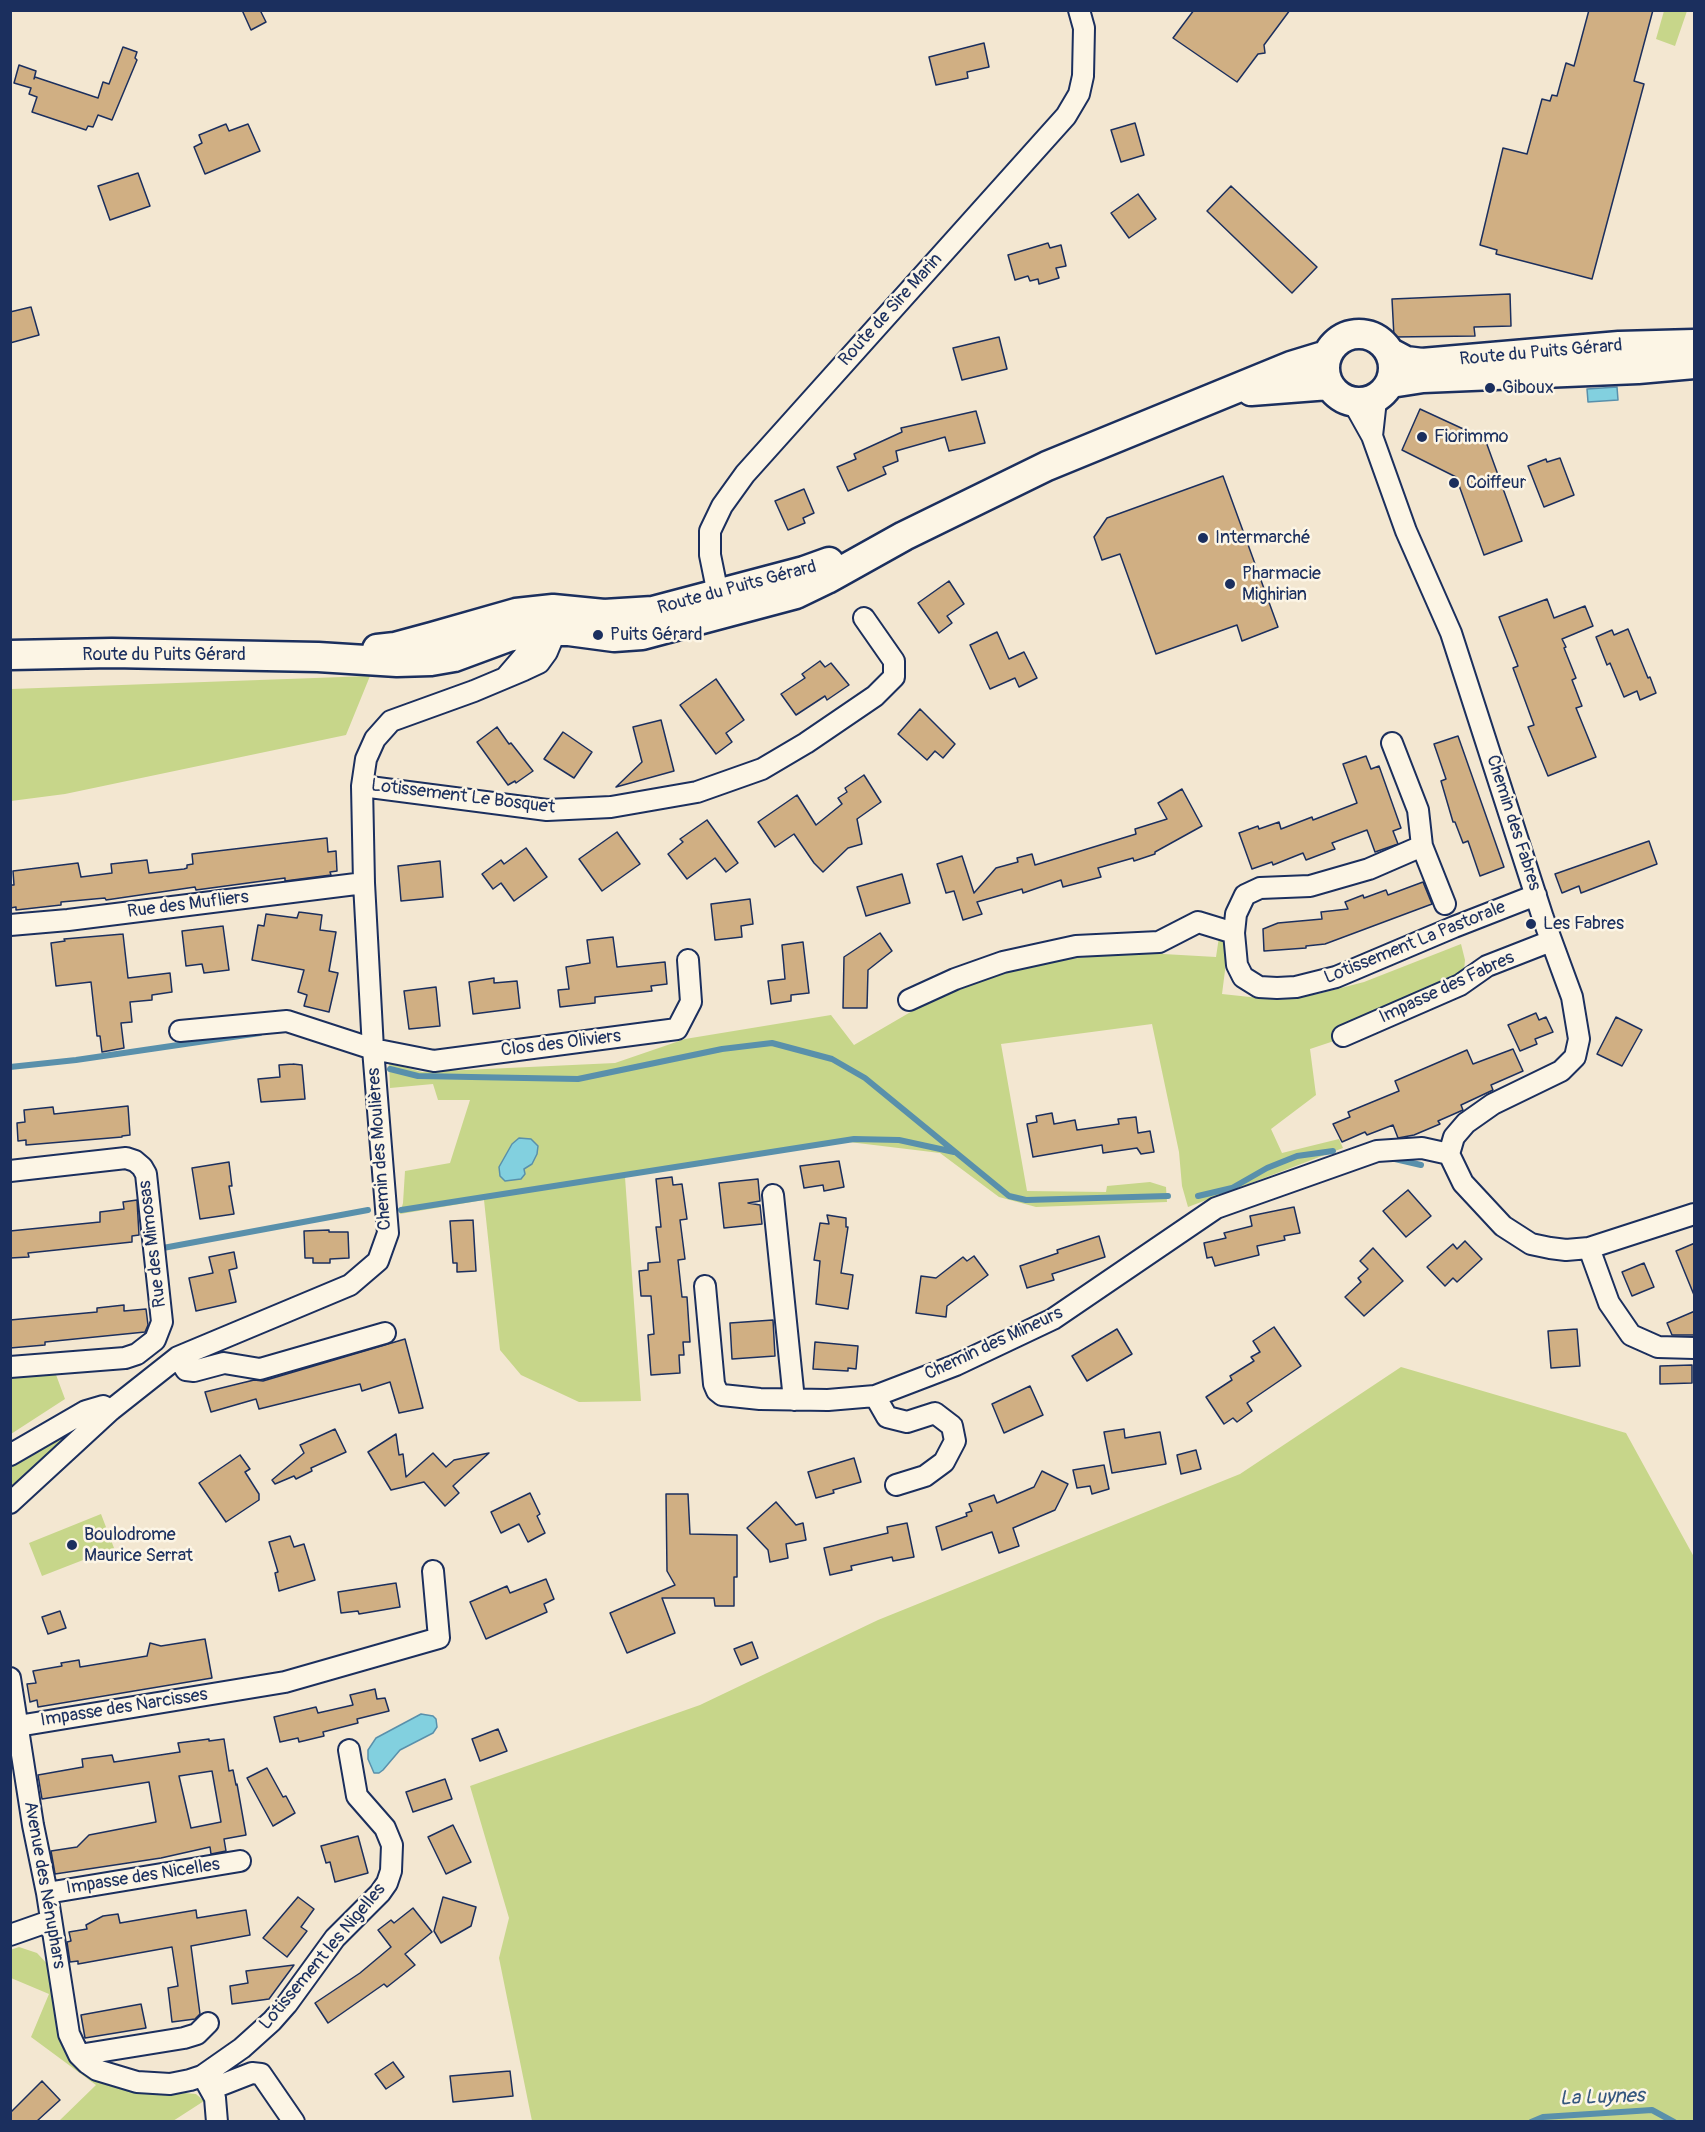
<!DOCTYPE html>
<meta charset="utf-8">
<style>
body{margin:0}
#map{position:relative;width:1705px;height:2132px;overflow:hidden;background:#f3e7d1;font-family:Pangolin,sans-serif}
canvas{display:block}
.frame{position:absolute;inset:0;border:12px solid #1b2f5e;pointer-events:none}
</style>
<div id="map">
<canvas width="1705" height="2132"></canvas>
<div class="frame"></div>
</div>
<script>
const g = document.querySelector('canvas').getContext('2d');
g.lineJoin = 'round';
function fillPath(path, color) {
  g.fillStyle = color;
  g.fill(path, 'evenodd');
}
function shape(rows) {
  const path = new Path2D();
  for (const r of rows) {
    if (r.length === 3) {
      path.moveTo(r[0] + r[2], r[1]);
      path.arc(r[0], r[1], r[2], 0, 2 * Math.PI);
      continue;
    }
    path.moveTo(r[0], r[1]);
    for (let i = 2; i < r.length; i += 2) path.lineTo(r[i], r[i + 1]);
  }
  return path;
}
function trace(path, color, width, dash) {
  g.strokeStyle = color;
  g.lineWidth = width;
  g.lineCap = dash ? 'butt' : 'round';
  g.setLineDash(dash || []);
  g.stroke(path);
}
function drawText(font, color, halo, rows, align = 'center') {
  g.font = font + ' Pangolin,sans-serif';
  g.lineWidth = 5;
  g.setLineDash([]);
  g.textBaseline = 'middle';
  g.strokeStyle = halo;
  g.fillStyle = color;
  for (const [text, x, y, turn = 0] of rows) {
    g.save();
    g.translate(x, y);
    g.rotate((+turn || 0) * Math.PI / 180);
    g.textAlign = isNaN(turn) ? turn : align;
    if (halo) g.strokeText(text, 0, 0);
    g.fillText(text, 0, 0);
    g.restore();
  }
}
const green = shape([
 [1664,11,1687,11,1675,46,1656,39],
 [370,676,346,735,65,794,11,801,11,689],
 [1219,937,1225,943,1227,955,1222,994,1278,1000,1318,994,1364,982,1461,944,1465,960,1464,971,1457,979,1334,1029,1337,1040,1310,1049,1316,1095,1271,1129,1282,1153,1339,1139,1343,1148,1188,1207,1182,1186,1179,1152,1152,1024,1001,1044,1027,1191,1106,1192,1107,1186,1150,1182,1166,1187,1167,1202,1036,1207,999,1197,940,1153,849,1142,625,1177,641,1401,579,1402,521,1375,500,1350,484,1200,400,1214,403,1203,405,1171,450,1163,470,1100,438,1100,433,1084,390,1088,389,1063,422,1072,615,1063,685,1039,831,1015,854,1045,914,1010,962,986,1029,964,1128,952,1216,957],
 [1401,1367,1626,1433,1694,1557,1694,2121,532,2121,499,1958,509,1918,470,1786,700,1705,878,1620,1240,1474],
 [55,1372,65,1399,11,1434,11,1377],
 [82,1417,86,1423,11,1491,11,1463],
 [101,1514,114,1548,42,1576,29,1543],
 [19,1947,37,1953,52,1969,74,2058,141,2089,196,2094,204,2101,173,2121,59,2121,96,2085,31,2037,49,1994,11,1978,10,1950]
]);
const water = shape([
 [1617,387,1618,400,1588,402,1587,389,1617,387],
 [519,1138,531,1139,538,1146,537,1154,532,1164,524,1169,525,1174,521,1179,505,1181,500,1176,499,1167,512,1144,519,1138],
 [421,1714,433,1716,436,1719,437,1727,433,1733,400,1750,383,1770,379,1773,374,1773,368,1759,368,1750,376,1738,421,1714]
]);
const stream = shape([
 [10,1067,76,1060,260,1033],
 [390,1069,418,1076,578,1079,722,1049,772,1043,832,1059,865,1078,1009,1196,1026,1200,1168,1196],
 [1395,1159,1421,1165],
 [1198,1196,1232,1188,1267,1168,1297,1156,1333,1151],
 [401,1210,854,1139,899,1140,954,1152],
 [163,1248,368,1210],
 [1531,2122,1543,2117,1652,2110,1674,2122]
]);
const building = shape([
 [242,10,260,10,266,22,251,30,242,10],
 [1194,10,1290,10,1264,45,1265,53,1258,54,1237,82,1173,38,1194,10],
 [1589,10,1653,10,1634,81,1644,84,1592,279,1496,254,1497,250,1480,245,1503,148,1527,154,1542,99,1550,101,1552,95,1557,96,1566,63,1574,66,1589,10],
 [984,43,989,67,967,72,968,78,936,85,929,57,984,43],
 [123,47,137,52,135,58,137,60,112,120,98,115,93,127,88,126,86,130,32,112,37,97,29,94,31,88,14,83,19,65,36,71,34,79,35,77,98,98,103,82,109,84,123,47],
 [1135,123,1144,155,1121,162,1111,130,1135,123],
 [226,124,229,131,248,124,260,151,205,174,194,147,202,143,199,135,226,124],
 [138,173,150,206,110,220,98,186,138,173],
 [1231,186,1317,267,1292,293,1207,211,1231,186],
 [1138,194,1156,219,1129,238,1111,213,1138,194],
 [1048,243,1050,248,1061,245,1066,266,1056,268,1059,278,1039,284,1038,279,1030,281,1028,276,1015,280,1008,255,1048,243],
 [1510,294,1511,326,1474,327,1475,336,1394,337,1392,299,1510,294],
 [31,307,39,335,10,343,10,312,31,307],
 [999,337,1007,369,962,380,953,348,999,337],
 [1420,409,1485,439,1522,541,1484,555,1456,477,1402,450,1420,409],
 [976,411,985,443,949,451,945,437,896,451,898,461,883,467,886,474,848,491,837,467,856,459,854,454,902,432,901,428,976,411],
 [1560,458,1574,495,1544,507,1528,466,1546,459,1547,462,1560,458],
 [1223,476,1278,627,1242,641,1237,625,1156,654,1120,554,1102,560,1094,537,1107,518,1223,476],
 [804,489,814,513,803,518,805,523,788,530,775,501,804,489],
 [949,581,964,604,947,616,952,623,939,633,918,603,949,581],
 [1547,599,1554,618,1585,606,1593,626,1562,639,1566,647,1564,648,1576,678,1572,680,1582,706,1576,708,1596,757,1548,776,1528,727,1534,725,1513,668,1518,666,1499,617,1547,599],
 [1628,629,1648,678,1650,677,1656,693,1640,700,1637,691,1624,697,1610,663,1607,665,1596,637,1612,630,1614,635,1628,629],
 [997,632,1009,659,1024,652,1037,678,1019,687,1015,678,990,689,970,645,997,632],
 [820,661,825,667,831,663,849,685,827,700,825,696,796,715,781,694,805,678,802,674,820,661],
 [716,679,744,720,726,733,732,742,716,754,680,705,716,679],
 [920,709,955,744,943,758,935,751,927,760,898,734,920,709],
 [661,720,674,771,616,787,642,762,633,727,661,720],
 [497,727,509,744,511,743,533,771,516,783,515,781,508,785,477,742,497,727],
 [563,732,592,752,574,778,544,759,563,732],
 [1458,736,1504,867,1480,876,1468,841,1463,843,1455,822,1453,822,1441,781,1446,779,1434,744,1458,736],
 [1366,756,1371,769,1379,766,1401,828,1393,831,1398,844,1375,852,1367,830,1332,843,1335,849,1306,860,1303,853,1273,865,1272,862,1252,869,1239,833,1258,826,1259,829,1279,822,1281,829,1312,817,1313,820,1357,803,1343,764,1366,756],
 [864,775,881,802,857,819,862,844,848,848,823,872,814,863,794,834,775,847,758,822,797,795,816,825,842,804,838,798,847,792,845,788,864,775],
 [1182,789,1202,826,1155,852,1155,854,1134,861,1133,858,1098,868,1101,877,1063,887,1061,880,1023,893,1022,889,977,902,982,914,963,920,954,891,946,893,937,864,962,856,974,893,996,868,1018,862,1017,858,1032,854,1035,865,1136,834,1135,829,1167,819,1158,803,1182,789],
 [707,820,738,863,726,872,715,858,687,879,668,854,683,842,680,839,707,820],
 [617,832,640,864,602,891,579,859,617,832],
 [327,838,328,852,336,851,337,871,330,872,331,875,285,881,285,878,196,890,195,887,106,900,105,898,61,902,61,905,16,910,16,907,10,908,10,885,14,885,13,871,78,863,81,877,112,873,111,864,147,860,149,873,184,869,187,868,187,865,193,864,192,854,327,838],
 [1649,841,1657,864,1581,893,1579,886,1562,893,1555,874,1649,841],
 [526,848,547,877,514,901,501,883,493,889,482,874,501,860,504,864,526,848],
 [440,861,443,897,401,901,398,866,440,861],
 [902,874,910,903,866,916,857,887,902,874],
 [1423,882,1432,904,1325,944,1306,946,1306,948,1264,951,1263,929,1278,923,1322,919,1321,912,1348,909,1345,902,1363,895,1364,898,1386,890,1388,895,1423,882],
 [750,899,753,924,741,926,742,937,715,940,711,904,750,899],
 [299,912,322,915,320,930,336,932,329,971,338,973,329,1012,304,1006,307,995,298,992,304,970,252,960,258,925,264,926,266,914,297,918,299,912],
 [223,926,229,970,204,973,202,964,186,966,182,931,223,926],
 [880,933,892,951,868,970,867,1008,843,1008,844,957,880,933],
 [123,934,128,978,170,973,172,992,152,995,152,1000,130,1002,132,1022,121,1023,124,1048,102,1052,100,1036,97,1036,91,982,56,986,51,943,65,941,64,939,123,934],
 [613,937,617,967,665,962,667,984,651,986,652,991,595,997,595,1003,560,1007,558,990,569,989,566,967,590,963,587,940,613,937],
 [803,942,809,993,791,995,791,1001,771,1004,768,981,785,979,782,945,803,942],
 [494,978,494,983,517,981,520,1008,473,1014,469,982,494,978],
 [436,987,440,1026,409,1029,404,991,436,987],
 [1536,1013,1539,1020,1546,1017,1553,1032,1535,1039,1537,1044,1520,1051,1508,1025,1536,1013],
 [1616,1017,1642,1030,1622,1066,1597,1054,1616,1017],
 [1513,1049,1523,1071,1491,1085,1493,1090,1461,1105,1463,1110,1438,1121,1440,1124,1414,1135,1398,1138,1393,1125,1367,1135,1365,1132,1342,1142,1333,1124,1350,1117,1348,1112,1399,1091,1395,1081,1467,1050,1473,1064,1513,1049],
 [293,1064,302,1065,305,1099,261,1102,258,1079,280,1077,279,1065,293,1064],
 [128,1106,130,1135,122,1136,122,1137,26,1145,26,1140,18,1141,17,1123,25,1122,24,1110,53,1107,54,1114,128,1106],
 [1052,1113,1054,1124,1075,1120,1077,1130,1119,1124,1118,1119,1136,1117,1138,1133,1150,1131,1154,1152,1141,1154,1137,1148,1103,1153,1102,1145,1033,1157,1027,1124,1037,1122,1036,1116,1052,1113],
 [839,1161,844,1187,824,1191,823,1185,804,1188,800,1166,839,1161],
 [229,1162,232,1186,229,1186,234,1214,200,1219,192,1168,229,1162],
 [672,1177,673,1185,682,1184,687,1219,680,1220,685,1259,678,1260,682,1297,687,1297,690,1342,683,1342,684,1355,679,1355,680,1373,651,1375,648,1335,654,1334,651,1296,641,1296,639,1271,648,1270,648,1263,660,1262,656,1227,661,1227,656,1179,672,1177],
 [758,1179,760,1201,748,1203,760,1205,762,1224,724,1228,719,1183,758,1179],
 [1408,1190,1431,1216,1406,1237,1383,1211,1408,1190],
 [137,1200,139,1235,132,1236,132,1242,28,1253,29,1257,10,1258,10,1231,100,1222,100,1212,124,1209,123,1202,137,1200],
 [1294,1207,1300,1233,1284,1236,1285,1240,1257,1246,1259,1255,1215,1266,1212,1257,1207,1258,1204,1243,1226,1238,1224,1233,1252,1226,1250,1216,1294,1207],
 [827,1215,846,1218,846,1227,848,1227,841,1273,853,1275,848,1309,816,1304,820,1261,814,1260,820,1223,829,1224,827,1215],
 [473,1220,476,1271,457,1272,457,1263,453,1263,450,1221,473,1220],
 [329,1230,329,1232,348,1232,349,1258,330,1259,330,1263,313,1263,313,1258,305,1258,304,1231,329,1230],
 [1099,1236,1105,1257,1052,1274,1054,1280,1027,1288,1020,1266,1058,1253,1057,1250,1099,1236],
 [1465,1241,1482,1259,1457,1282,1453,1278,1445,1286,1427,1267,1453,1244,1457,1249,1465,1241],
 [1695,1243,1695,1294,1694,1295,1676,1251,1695,1243],
 [1373,1248,1403,1281,1364,1316,1345,1297,1361,1282,1358,1278,1368,1269,1360,1261,1373,1248],
 [234,1252,237,1268,229,1270,236,1302,196,1311,189,1278,213,1273,209,1257,234,1252],
 [974,1256,988,1275,947,1306,946,1317,916,1313,921,1276,936,1278,963,1257,967,1261,974,1256],
 [1644,1263,1654,1287,1632,1296,1622,1272,1644,1263],
 [124,1305,124,1311,146,1309,148,1325,145,1332,45,1342,45,1345,10,1348,10,1320,97,1312,97,1308,124,1305],
 [1695,1311,1695,1335,1672,1335,1667,1323,1695,1311],
 [773,1320,775,1356,732,1359,730,1323,773,1320],
 [1274,1327,1301,1366,1247,1403,1252,1411,1237,1422,1233,1418,1224,1424,1206,1397,1232,1380,1230,1376,1254,1361,1251,1357,1260,1352,1253,1341,1274,1327],
 [1117,1329,1132,1354,1087,1381,1072,1356,1117,1329],
 [1577,1329,1580,1366,1551,1368,1548,1331,1577,1329],
 [405,1339,423,1408,399,1413,390,1382,362,1391,360,1384,259,1409,256,1399,211,1412,205,1392,254,1380,263,1381,405,1339],
 [815,1342,858,1346,856,1369,848,1368,848,1371,813,1369,815,1342],
 [1692,1365,1692,1383,1660,1384,1660,1366,1692,1365],
 [1030,1386,1043,1415,1004,1433,992,1404,1030,1386],
 [335,1429,346,1452,311,1468,312,1471,296,1479,294,1476,275,1484,272,1480,304,1453,300,1445,335,1429],
 [1124,1429,1125,1438,1160,1432,1166,1464,1112,1473,1104,1432,1124,1429],
 [396,1434,399,1455,403,1454,406,1477,433,1453,446,1467,454,1460,489,1453,453,1486,459,1493,445,1506,424,1482,391,1490,368,1452,396,1434],
 [1196,1450,1201,1469,1181,1474,1177,1455,1196,1450],
 [240,1455,250,1469,245,1472,259,1494,259,1500,226,1522,199,1483,240,1455],
 [854,1458,861,1482,833,1490,834,1493,816,1498,808,1472,854,1458],
 [1104,1465,1109,1489,1092,1494,1090,1486,1077,1488,1073,1470,1104,1465],
 [1042,1471,1068,1484,1055,1510,1013,1528,1019,1546,999,1553,992,1532,942,1550,936,1527,967,1516,966,1513,972,1511,969,1504,994,1495,997,1503,1034,1487,1042,1471],
 [530,1493,540,1514,537,1516,545,1533,528,1542,519,1524,501,1533,491,1512,530,1493],
 [666,1494,688,1494,690,1534,737,1535,737,1577,734,1577,734,1606,715,1606,714,1598,662,1598,675,1633,627,1653,610,1613,675,1585,667,1571,666,1494],
 [776,1502,796,1525,803,1523,806,1540,786,1544,788,1558,770,1562,768,1550,747,1528,776,1502],
 [907,1523,914,1557,893,1561,892,1557,851,1566,852,1570,830,1575,824,1548,888,1533,887,1527,907,1523],
 [290,1536,294,1547,304,1544,315,1580,279,1591,275,1573,278,1572,269,1542,290,1536],
 [546,1579,554,1599,544,1604,547,1612,486,1639,470,1602,507,1586,510,1593,546,1579],
 [396,1583,400,1607,359,1614,358,1611,341,1613,338,1592,396,1583],
 [60,1611,66,1628,48,1634,42,1617,60,1611],
 [205,1639,212,1678,38,1707,37,1700,30,1702,27,1684,36,1683,33,1671,62,1666,61,1663,79,1660,80,1667,147,1656,150,1643,161,1646,205,1639],
 [752,1642,758,1658,741,1665,734,1649,752,1642],
 [375,1689,377,1699,385,1698,389,1711,357,1719,358,1723,323,1732,324,1736,299,1742,298,1738,280,1742,274,1717,316,1707,318,1713,353,1705,350,1695,375,1689],
 [498,1729,507,1751,480,1761,472,1739,498,1729],
 [209,1739,209,1741,224,1739,229,1771,233,1770,236,1785,237,1784,246,1835,224,1839,226,1851,211,1854,210,1847,161,1858,55,1874,51,1851,77,1847,89,1835,156,1822,149,1782,42,1799,38,1775,83,1767,82,1759,112,1755,114,1762,180,1752,178,1743,209,1739],
 [212,1771,221,1822,191,1828,179,1776,212,1771],
 [267,1768,283,1797,286,1796,295,1813,273,1826,247,1778,267,1768],
 [445,1779,452,1799,413,1812,406,1792,445,1779],
 [453,1825,471,1862,446,1874,428,1837,453,1825],
 [358,1836,368,1873,335,1882,330,1862,326,1863,321,1846,358,1836],
 [298,1897,314,1909,301,1927,307,1931,287,1957,263,1938,298,1897],
 [443,1897,476,1907,471,1926,441,1943,434,1931,443,1897],
 [413,1908,432,1932,405,1954,415,1965,387,1987,384,1984,328,2023,315,2003,360,1973,391,1947,378,1930,391,1920,394,1923,413,1908],
 [196,1910,197,1918,246,1910,250,1935,191,1946,200,2014,195,2019,172,2022,168,1988,178,1986,172,1947,78,1964,78,1961,70,1962,67,1942,71,1941,69,1932,87,1929,86,1925,103,1916,118,1914,120,1923,196,1910],
 [294,1965,269,1999,232,2004,230,1986,248,1983,246,1971,294,1965],
 [141,2004,146,2028,85,2038,81,2015,141,2004],
 [393,2062,404,2077,386,2089,375,2074,393,2062],
 [510,2071,513,2096,453,2102,450,2076,510,2071],
 [42,2081,60,2100,37,2121,10,2121,10,2113,42,2081]
]);
const street = shape([
 [1353,402,1372,436,1406,531,1451,633,1543,918,1572,997,1579,1039,1575,1057,1561,1071,1493,1104,1466,1123,1454,1137,1449,1154,1463,1183,1503,1226,1531,1244,1550,1248,1566,1250,1589,1248,1694,1214],
 [1372,436,1376,400],
 [720,604,710,555,710,531,722,506,745,474,1066,116,1079,94,1083,76,1084,28,1079,10],
 [1392,743,1418,810,1422,846,1445,904],
 [362,786,547,810,611,807,697,792,762,769,806,743,875,696,894,677,894,661,864,618],
 [1422,846,1369,869,1310,886,1260,888,1245,895,1236,914,1234,933,1237,965,1243,977,1259,987,1277,988,1296,987,1336,977,1454,927,1536,895],
 [10,925,68,920,364,883],
 [909,1000,955,979,1003,962,1076,946,1159,942,1198,922,1234,933],
 [180,1031,287,1021,373,1049,434,1061,677,1029,691,1002,688,960],
 [1343,1036,1460,985,1487,966,1551,941],
 [10,1171,126,1158,135,1161,142,1167,146,1174,162,1322,155,1340,137,1354,125,1358,10,1367],
 [773,1195,794,1400],
 [1589,1248,1609,1303,1631,1335,1658,1347,1694,1348],
 [705,1286,714,1384,717,1391,722,1395,760,1399,828,1400,875,1396,956,1365,1053,1319,1216,1208,1377,1151,1422,1148,1449,1154],
 [178,1357,186,1370,194,1371,224,1363,260,1369,385,1333],
 [875,1396,887,1417,907,1422,935,1413,952,1426,955,1441,944,1462,925,1476,896,1485],
 [10,1455,86,1411,103,1406,111,1410],
 [10,1503,111,1410,178,1357,350,1285,378,1261,388,1233,373,1049,364,883,362,786,366,759,375,739,391,721,474,691,524,670,539,663,547,652,552,640,550,620,546,609,538,631,524,656,505,678],
 [10,1678,33,1825,47,1893,69,2034,79,2055,87,2063,97,2070,137,2082,170,2084,190,2080,202,2076,242,2048,272,2021,287,2004,335,1938,380,1893,387,1883,391,1871,392,1845,385,1828,357,1796,349,1750],
 [18,1726,285,1682,439,1638,433,1571],
 [47,1893,240,1861],
 [10,1935,50,1921],
 [79,2055,184,2038,197,2034,208,2023],
 [205,2080,215,2098,217,2122],
 [211,2089,252,2073,261,2074,294,2122]
]);
const secondary = shape([
 [1359,368,34],
 [1391,353,1406,361,1422,363,1619,346,1694,344],
 [1391,383,1423,378,1638,369,1694,364],
 [1251,391,1329,385],
 [377,649,395,647,432,637,516,613,553,609,604,614,653,611,804,571,829,562],
 [10,655,112,653,318,657,397,662,431,661,454,657,508,637,538,631,569,631,614,637,642,635,796,594,827,579,904,536,1047,466,1291,366,1327,355]
]);
const markers = [
 [1490,388,6,"#1b2f5e"],
 [1422,437,6,"#1b2f5e"],
 [1454,483,6,"#1b2f5e"],
 [1203,538,6,"#1b2f5e"],
 [1230,584,6,"#1b2f5e"],
 [598,635,6,"#1b2f5e"],
 [1531,924,6,"#1b2f5e"],
 [72,1545,6,"#1b2f5e"]
];
const streetNames = [
 ["Route de Sire Marin",891,310,-48],
 ["Route du Puits Gérard",1541,353,-5],
 ["Route du Puits Gérard",737,588,-15],
 ["Route du Puits Gérard",164,655],
 ["Lotissement Le Bosquet",463,797,7],
 ["Chemin des Fabres",1513,823,72],
 ["Rue des Mufliers",188,905,-7],
 ["Lotissement La Pastorale",1415,943,-22],
 ["Impasse des Fabres",1447,988,-25],
 ["Clos des Oliviers",561,1044,-7],
 ["Chemin des Moulières",380,1149,-94],
 ["Rue des Mimosas",153,1244,-97],
 ["Chemin des Mineurs",994,1344,-25],
 ["Impasse des Narcisses",124,1708,-9],
 ["Impasse des Nicelles",143,1877,-9],
 ["Avenue des Nénuphars",44,1885,80],
 ["Lotissement les Nigelles",323,1957,-50]
];
const poiNames = [
 ["Giboux",1502,388],
 ["Fiorimmo",1434,437],
 ["Coiffeur",1466,483],
 ["Intermarché",1215,538],
 ["Pharmacie",1242,574],
 ["Mighirian",1242,595],
 ["Puits Gérard",610,635],
 ["Les Fabres",1543,924],
 ["Boulodrome",84,1535],
 ["Maurice Serrat",84,1556]
];
const waterNames = [
 ["La Luynes",1602,2098,-2]
];
fillPath(green, '#c7d68a');
fillPath(water, '#82d0df');
trace(water, '#5990ab', 1.5);
trace(stream, '#5990ab', 6);
fillPath(building, '#d0af83');
trace(building, '#1b2f5e', 1.5);
trace(street, '#1b2f5e', 24);
trace(secondary, '#1b2f5e', 33);
trace(street, '#fcf5e5', 20);
trace(secondary, '#fcf5e5', 28);
for (const [x, y, r, color] of markers) {
  const dot = new Path2D();
  dot.arc(x, y, r, 0, 2 * Math.PI);
  g.fillStyle = color;
  g.fill(dot);
  trace(dot, '#fcf5e5', 2);
}
drawText('18px', '#1b2f5e', '#fcf5e5', streetNames);
drawText('18px', '#1b2f5e', '#fcf5e5', poiNames, 'left');
drawText('italic 20px', '#35577e', '#fcf5e5', waterNames);
</script>
